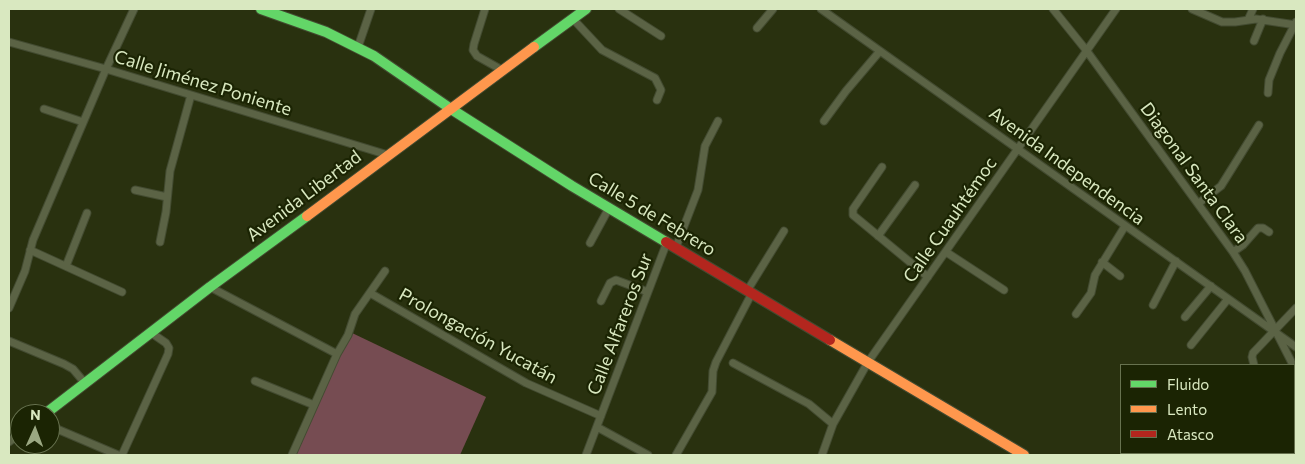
<!DOCTYPE html>
<meta charset="utf-8">
<style>
body{margin:0}
#map{position:relative;width:1305px;height:464px;overflow:hidden;background:#29310f;font-family:Commissioner,sans-serif}
canvas{display:block}
.frame{position:absolute;inset:0;border:10px solid #d9e8c0;pointer-events:none}
.legend{position:absolute;left:1120px;top:364px;width:175px;height:90px;box-sizing:border-box;background:#1b2403;border:1px solid #67724f;margin:0;padding:6px 9px;list-style:none;font-size:15px;color:#d9e8c0}
.legend li{display:flex;align-items:center;gap:10px;height:25px}
.legend b{width:25px;border:1px solid #67724f}
.north{position:absolute;left:10px;top:404px;width:50px;height:50px;box-sizing:border-box;background:#1b2403;border:1px solid #67724f;border-radius:50%;rotate:2deg;font-size:14px;font-weight:700;line-height:20px;text-align:center;color:#d9e8c0}
.north::after{content:'';display:block;margin:auto;width:18px;height:22px;background:#9ba882;clip-path:polygon(50% 0,100% 100%,50% 72%,0 100%)}
</style>
<div id="map">
<canvas width="1305" height="464"></canvas>
<div class="frame"></div>
<ul class="legend">
<li><b style="height:6px;background:#63d668"></b>Fluido</li>
<li><b style="height:6px;background:#ff974d"></b>Lento</li>
<li><b style="height:6px;background:#b3261e"></b>Atasco</li>
</ul>
<div class="north">N</div>
</div>
<script>
const g = document.querySelector('canvas').getContext('2d');
g.lineJoin = 'round';
function fillPath(path, color) {
  g.fillStyle = color;
  g.fill(path, 'evenodd');
}
function shape(rows) {
  const path = new Path2D();
  for (const r of rows) {
    path.moveTo(r[0], r[1]);
    for (let i = 2; i < r.length; i += 2) path.lineTo(r[i], r[i + 1]);
  }
  return path;
}
function trace(path, color, width, dash) {
  g.strokeStyle = color;
  g.lineWidth = width;
  g.lineCap = dash ? 'butt' : 'round';
  g.setLineDash(dash || []);
  g.stroke(path);
}
function drawText(font, color, halo, rows, align = 'center') {
  g.font = font + ' Commissioner,sans-serif';
  g.lineWidth = 4.5;
  g.setLineDash([]);
  g.textBaseline = 'middle';
  g.strokeStyle = halo;
  g.fillStyle = color;
  for (const [text, x, y, turn = 0] of rows) {
    g.save();
    g.translate(x, y);
    g.rotate((+turn || 0) * Math.PI / 180);
    g.textAlign = isNaN(turn) ? turn : align;
    if (halo) g.strokeText(text, 0, 0);
    g.fillText(text, 0, 0);
    g.restore();
  }
}
const green = shape([
 [350,332,486,397,460,455,296,455]
]);
const street = shape([
 [485,9,474,44,473,50,477,56,502,70],
 [619,9,661,36],
 [821,9,1296,347],
 [1053,9,1086,50,1233,252,1245,271,1293,365],
 [1192,9,1222,22,1235,22,1256,19,1296,25],
 [573,19,602,50,655,78,661,90,657,100],
 [1248,20,1253,9],
 [757,28,773,9],
 [1254,41,1263,19],
 [9,42,106,69,388,155],
 [358,47,371,9],
 [1268,93,1269,80,1280,53,1296,22],
 [44,109,83,122],
 [824,121,846,91,880,51],
 [882,167,853,209,853,215,928,277],
 [135,190,167,197],
 [1199,203,1221,186,1259,125],
 [878,236,915,185],
 [160,242,166,212,170,171,191,95],
 [590,243,609,208],
 [676,247,698,190,705,146,718,121],
 [30,250,122,292],
 [946,252,1004,290],
 [1233,252,1243,245,1258,228,1263,228,1269,232],
 [1102,262,1120,276],
 [66,266,87,213],
 [210,287,337,354],
 [747,291,784,231],
 [370,293,526,383,601,416],
 [601,301,610,283,616,280,648,292],
 [1153,305,1176,261],
 [9,308,25,271,33,240,106,69,134,9],
 [1076,314,1091,293,1095,275,1125,226],
 [1185,317,1211,286],
 [9,341,64,364,73,369,84,382],
 [1191,345,1228,299],
 [733,363,809,404,833,424],
 [1254,365,1252,357,1253,353,1296,308],
 [255,381,314,405],
 [50,426,118,455],
 [597,427,648,455],
 [9,442,20,433],
 [122,455,168,354,169,348,166,343,150,332],
 [292,455,337,354,348,335,355,314,385,271],
 [586,455,667,242],
 [676,455,712,392,713,371,716,362,752,293],
 [822,455,833,424,868,362,1116,9],
 [1172,455,1173,453]
]);
const fast = shape([
 [261,9,326,32,374,56,451,109,572,186,666,242],
 [534,47,586,9],
 [45,414,210,287,307,216]
]);
const slow = shape([
 [307,216,534,47],
 [830,340,1024,455]
]);
const jam = shape([
 [666,242,830,340]
]);
const streetNames = [
 ["Calle Jiménez Poniente",203,83,17],
 ["Avenida Independencia",1067,166,36],
 ["Diagonal Santa Clara",1194,173,54],
 ["Avenida Libertad",304,196,-37],
 ["Calle 5 de Febrero",652,214,31],
 ["Calle Cuauhtémoc",950,220,-55],
 ["Calle Alfareros Sur",620,324,-69],
 ["Prolongación Yucatán",478,336,29]
];
fillPath(green, '#764c52');
trace(street, '#434b31', 9);
trace(fast, '#434b31', 12);
trace(slow, '#434b31', 12);
trace(jam, '#434b31', 12);
trace(street, '#5b6345', 7);
trace(fast, '#63d668', 10);
trace(slow, '#ff974d', 10);
trace(jam, '#b3261e', 10);
drawText('18px', '#d9e8c0', '#1b2403', streetNames);
</script>
